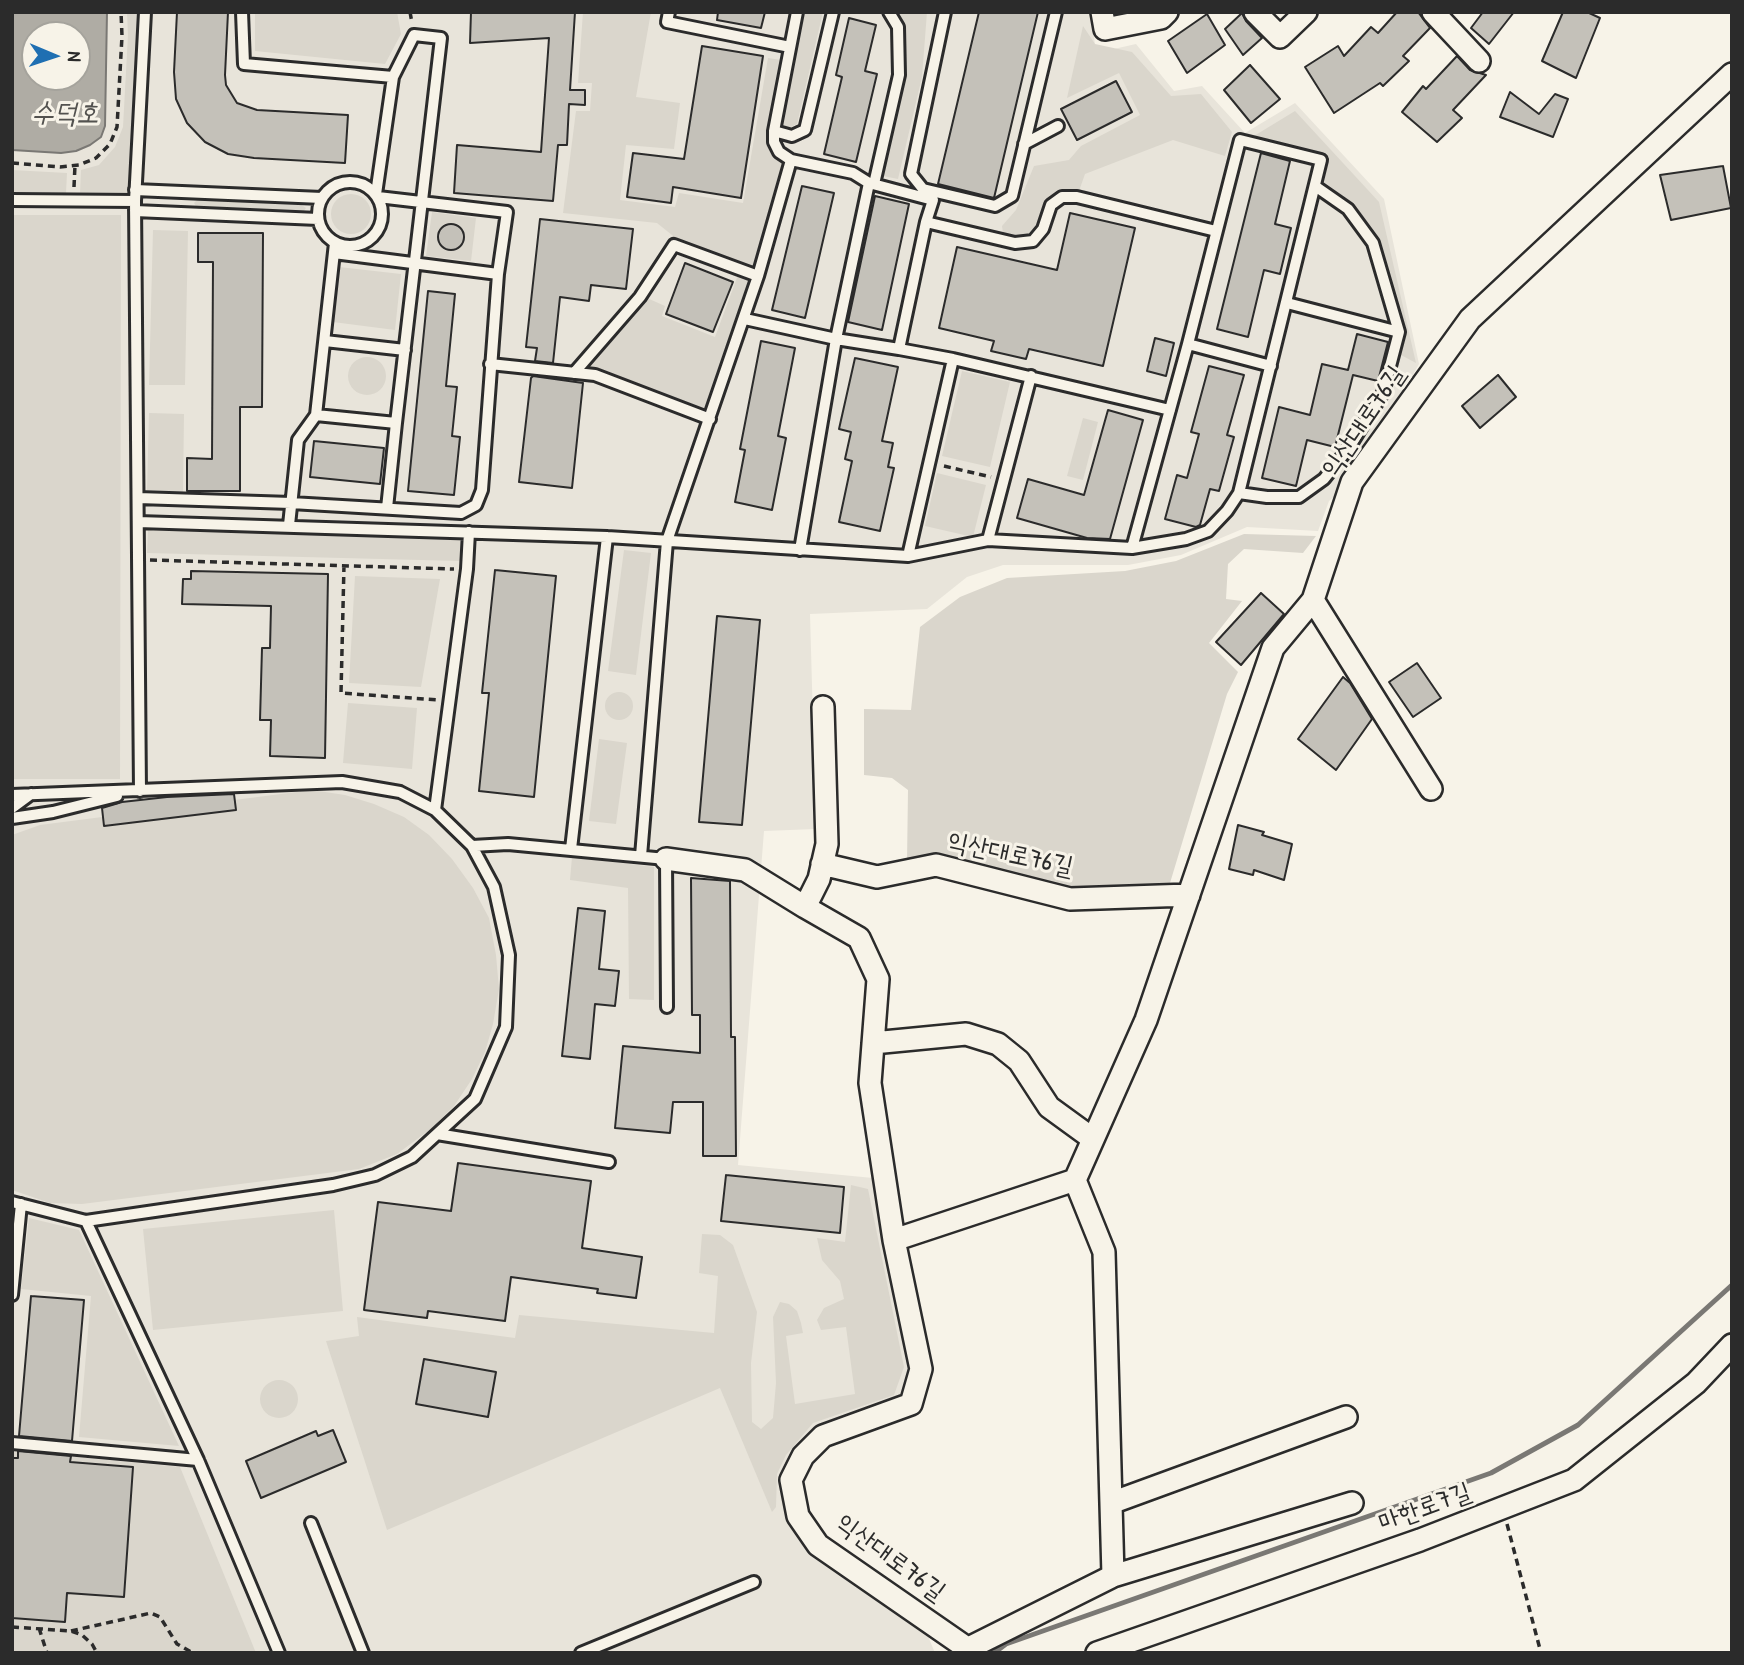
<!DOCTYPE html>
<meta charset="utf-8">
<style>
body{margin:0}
#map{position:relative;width:1744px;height:1665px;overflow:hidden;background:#f7f3e8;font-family:"Patrick Hand",sans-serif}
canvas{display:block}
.frame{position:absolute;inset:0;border:14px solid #2b2b2b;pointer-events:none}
.north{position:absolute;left:21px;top:21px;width:70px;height:70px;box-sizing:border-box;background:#f7f3e8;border:2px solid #a5a39c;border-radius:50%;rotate:92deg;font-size:19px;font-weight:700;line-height:28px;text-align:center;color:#2b2b2b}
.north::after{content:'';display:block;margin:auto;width:24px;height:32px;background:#1f6fb2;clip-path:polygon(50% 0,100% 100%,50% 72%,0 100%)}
</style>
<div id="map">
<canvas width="1744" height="1665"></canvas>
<div class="frame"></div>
<div class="north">N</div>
</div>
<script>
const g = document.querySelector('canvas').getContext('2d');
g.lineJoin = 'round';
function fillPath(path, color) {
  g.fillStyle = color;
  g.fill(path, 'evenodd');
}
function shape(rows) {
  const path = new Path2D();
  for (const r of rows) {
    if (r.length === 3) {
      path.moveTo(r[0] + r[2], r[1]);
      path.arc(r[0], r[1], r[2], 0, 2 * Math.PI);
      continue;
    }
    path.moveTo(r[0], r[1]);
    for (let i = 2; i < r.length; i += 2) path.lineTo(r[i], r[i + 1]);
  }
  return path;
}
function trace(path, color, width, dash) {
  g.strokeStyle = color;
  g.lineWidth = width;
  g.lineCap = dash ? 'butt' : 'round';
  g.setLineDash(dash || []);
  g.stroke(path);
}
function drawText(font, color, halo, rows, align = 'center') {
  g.font = font + ' "Patrick Hand","Poor Story",sans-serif';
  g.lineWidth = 6;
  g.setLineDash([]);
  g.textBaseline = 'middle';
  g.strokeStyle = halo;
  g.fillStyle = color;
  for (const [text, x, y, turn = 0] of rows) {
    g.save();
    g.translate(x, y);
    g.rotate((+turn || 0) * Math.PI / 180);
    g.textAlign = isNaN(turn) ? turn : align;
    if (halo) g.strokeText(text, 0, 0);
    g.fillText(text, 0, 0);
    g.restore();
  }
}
const built = shape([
 [12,12,1091,12,1096,53,1136,44,1174,91,1202,86,1245,133,1295,103,1384,199,1419,364,1352,482,1329,501,1318,531,1247,527,1181,555,1128,565,1003,565,967,577,927,609,810,614,816,829,764,831,738,1165,873,1178,911,1371,903,1398,817,1428,791,1516,923,1624,935,1653,12,1653],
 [35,35,77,35,77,77,35,77]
]);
const green = shape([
 [127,12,139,12,129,194,80,193,81,170,99,165,115,147,123,127,128,35],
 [255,12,397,12,401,34,385,64,255,51],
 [583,12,651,12,636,97,680,103,674,149,626,145,620,200,675,207,679,193,743,203,768,58,781,60,768,131,768,144,774,156,785,161,754,269,677,239,657,223,563,213,576,111,590,111,592,83,578,83],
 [805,12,823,12,797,124,791,127,781,125],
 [897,12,927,12,922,77,898,179,883,176,906,75,905,26],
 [1083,26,1095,44,1132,52,1171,96,1201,94,1232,132,1225,156,1173,140,1085,174,1079,191,1057,190,1047,199,1036,226,1029,234,1014,236,1003,233,1002,226,1016,210,1034,166,1069,160,1081,146,1140,115,1119,73,1067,98],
 [1295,111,1379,202,1416,363,1401,355,1403,329,1378,237,1351,202,1324,182,1329,157,1254,136],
 [12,170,67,173,66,193,12,192],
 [351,214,20],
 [204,197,297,202,306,208,303,212,297,214,197,208,194,203,198,199],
 [432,212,476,218,471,261,426,256],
 [12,215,121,215,120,779,12,779],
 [153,230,188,231,185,385,149,385],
 [339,267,401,274,395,330,333,322],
 [738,275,752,280,706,411,597,370,583,370,647,298,665,306,662,316,715,337],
 [367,376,19],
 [962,371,1010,382,990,467,942,456],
 [149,413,184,414,183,492,147,491],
 [1083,418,1098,422,1083,480,1067,476],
 [937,473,986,485,973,537,925,526],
 [148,530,461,537,460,561,147,553],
 [1244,534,1316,536,1303,553,1244,549,1228,564,1226,599,1242,601,1209,643,1238,672,1227,694,1170,883,1074,891,938,854,907,862,908,790,892,778,864,775,864,709,911,710,920,627,960,597,1007,578,1125,571,1176,561],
 [624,550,651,553,636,675,608,671],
 [355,576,440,579,421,687,349,683],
 [619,706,14],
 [348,703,417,708,412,769,343,763],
 [599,739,627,743,616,824,589,821],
 [312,790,345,795,374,804,404,817,429,835,452,859,473,888,489,918,496,955,499,989,493,1024,485,1052,472,1079,454,1106,432,1128,397,1154,359,1169,82,1204,50,1203,12,1190,12,835,40,825],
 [572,857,654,867,654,1000,629,999,628,888,570,880],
 [851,1185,868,1189,904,1367,894,1395,813,1423,786,1455,777,1474,776,1507,772,1512,720,1388,387,1530,326,1341,359,1336,357,1317,515,1338,519,1315,714,1333,718,1276,699,1273,702,1234,720,1235,733,1245,757,1312,751,1363,752,1422,761,1429,773,1418,776,1383,773,1317,780,1302,789,1304,797,1311,801,1323,803,1333,786,1336,795,1404,855,1394,846,1327,821,1330,817,1320,824,1308,844,1299,840,1281,822,1260,817,1238,845,1242],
 [334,1210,343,1311,153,1330,143,1229],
 [29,1218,79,1230,179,1446,79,1437,91,1296,21,1289],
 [279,1399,19],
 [12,1451,180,1467,256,1653,12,1653]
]);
const water = shape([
 [12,12,107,12,105,126,101,137,90,145,76,151,61,153,12,150,12,12],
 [35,35,77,35,77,77,35,77,35,35]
]);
const stream = shape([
 [994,1653,1006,1644,1491,1473,1578,1425,1732,1285]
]);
const building = shape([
 [177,12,228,12,225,75,226,85,237,103,257,110,348,115,345,163,254,158,228,154,205,142,187,123,176,99,174,72,177,12],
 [471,12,575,12,570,90,585,90,585,105,569,104,567,145,558,145,553,201,454,193,457,145,541,152,549,38,470,43,471,12],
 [718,12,765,12,761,28,717,20,718,12],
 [979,12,1038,12,994,198,938,184,979,12],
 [1397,12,1418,12,1430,28,1403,56,1409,61,1383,86,1380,83,1334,113,1305,67,1338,46,1344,56,1371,27,1378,33,1397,12],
 [1483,12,1514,12,1489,44,1471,28,1483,12],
 [1563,12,1587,12,1600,18,1576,78,1542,61,1563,12],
 [1242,13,1246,21,1262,38,1243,55,1225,29,1242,13],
 [1207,14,1225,45,1187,73,1168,41,1207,14],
 [849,18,876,25,865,71,877,74,856,162,824,154,842,77,836,75,849,18],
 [702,46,763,56,741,198,673,187,671,203,627,197,633,153,684,159,702,46],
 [1457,56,1470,70,1486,75,1453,110,1462,118,1437,142,1402,112,1423,86,1426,89,1457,56],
 [1250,65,1280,99,1251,123,1224,90,1250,65],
 [1116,81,1132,112,1077,140,1061,109,1116,81],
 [1510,92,1539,114,1555,94,1568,99,1553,137,1500,117,1510,92],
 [1261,153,1290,161,1275,224,1291,228,1280,274,1264,270,1248,337,1217,329,1261,153],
 [1723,166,1731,208,1671,220,1660,175,1723,166],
 [802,186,834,193,805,318,772,310,802,186],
 [875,196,909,204,882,330,848,322,875,196],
 [1070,213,1135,228,1103,366,1029,349,1026,359,991,351,994,341,939,328,957,247,1057,270,1070,213],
 [540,219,633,229,626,289,591,285,589,301,560,297,553,363,535,361,537,348,526,347,540,219],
 [451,237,13],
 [198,233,263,233,262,407,240,407,240,491,187,491,187,458,212,459,213,262,198,262,198,233],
 [685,263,733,282,713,332,666,314,685,263],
 [428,291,455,294,446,386,457,387,452,436,460,437,454,495,408,491,428,291],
 [1357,334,1388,342,1378,381,1353,375,1335,447,1307,440,1296,486,1262,478,1279,407,1310,415,1322,364,1348,370,1357,334],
 [1155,338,1174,343,1166,376,1147,371,1155,338],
 [761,341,795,348,778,436,786,438,772,510,735,502,745,450,740,449,761,341],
 [855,358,898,367,882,441,893,443,888,467,894,468,880,531,839,522,852,461,845,459,851,432,839,429,855,358],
 [1209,366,1244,375,1227,435,1234,437,1219,491,1210,489,1200,525,1196,527,1165,519,1177,475,1187,478,1199,434,1191,432,1209,366],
 [1498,375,1516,397,1480,428,1462,406,1498,375],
 [533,376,583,383,572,488,519,482,531,378,533,376],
 [1108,410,1143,420,1110,539,1087,538,1017,518,1028,479,1084,495,1108,410],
 [314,441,384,448,380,484,310,477,314,441],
 [495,570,556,576,534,797,479,791,489,693,482,693,495,570],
 [191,571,328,574,325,758,270,756,271,720,260,720,262,648,270,648,271,606,182,604,183,579,191,579,191,571],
 [1261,593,1284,614,1241,665,1216,642,1261,593],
 [717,616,760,620,742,825,699,822,717,616],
 [1417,663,1441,698,1413,717,1389,682,1417,663],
 [1343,677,1350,683,1372,719,1336,770,1298,739,1343,677],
 [234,794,236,810,104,826,102,808,122,802,167,797,234,794],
 [1238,825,1264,832,1262,835,1292,844,1284,880,1254,870,1253,875,1229,869,1238,825],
 [691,878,730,881,731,1037,735,1037,736,1156,703,1156,703,1102,673,1102,670,1133,615,1128,623,1046,700,1053,700,1015,692,1015,691,878],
 [578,908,605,911,599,969,619,971,615,1006,595,1004,590,1059,562,1056,578,908],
 [458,1163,591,1181,582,1248,642,1257,636,1298,597,1293,598,1289,511,1277,505,1321,428,1311,427,1318,364,1310,378,1202,451,1211,458,1163],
 [726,1175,844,1187,840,1233,721,1221,726,1175],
 [31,1296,84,1300,72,1441,19,1436,31,1296],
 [424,1359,496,1372,488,1417,416,1404,424,1359],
 [333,1430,346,1462,261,1498,246,1461,316,1431,318,1436,333,1430],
 [18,1451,71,1456,70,1462,133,1467,124,1597,67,1593,65,1622,12,1618,12,1458,18,1458,18,1451]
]);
const path = shape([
 [410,12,412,23],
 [12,163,60,167,79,165,96,158,110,144,117,127,122,36,121,12],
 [74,187,75,165],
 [944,466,991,477],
 [150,560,454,569],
 [344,565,341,693,438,700],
 [1507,1524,1541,1653],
 [12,1627,71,1631,82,1635,92,1644,97,1653],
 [39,1628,47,1653],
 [71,1631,151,1613,160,1617,177,1644,193,1653]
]);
const lane = shape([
 [242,12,244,64,393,77,376,194],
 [669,12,667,22,790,47],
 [945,12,911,174,923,189,995,206,1012,196,1056,12],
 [774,131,792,136,805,130,833,12],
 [1024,144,1058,126],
 [791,160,779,152,774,142,774,131,797,12],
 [350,214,32],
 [874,184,899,75,898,27,889,12],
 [135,190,322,198],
 [12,200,135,201],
 [135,211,318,219],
 [926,222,1015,243,1033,241,1043,229,1051,205,1062,197,1077,197,1216,231],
 [334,253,498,274],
 [1287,303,1399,332],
 [745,319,836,339,899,349],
 [325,341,405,350],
 [1188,344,1271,366],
 [490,364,595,375,710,419],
 [574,373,640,297,674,245,758,276],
 [316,415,335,243],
 [1239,493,1267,497,1299,497,1324,479,1348,449,1383,393,1399,332,1373,243,1348,209,1315,186],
 [138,498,291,503,461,513,476,505,482,490,498,274,507,212,378,197],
 [387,508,396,423],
 [138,522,607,537,908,556,988,540,1132,548,1186,539,1208,531,1227,511,1239,493,1321,160,1240,140,1188,344,1132,548],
 [289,525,298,440,316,415,396,423,441,38,414,35,393,77],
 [988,540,1031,376],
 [800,550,836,339,869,183,933,200,926,222,899,349,953,359,1170,410],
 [908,556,953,359],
 [140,791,135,201,145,12],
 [12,795,342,782,400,792,435,810,472,846,494,887,509,955,506,1027,475,1099,412,1157,375,1175,333,1185,86,1221,12,1202],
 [12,808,31,794],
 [435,810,467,569,469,532],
 [12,818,53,812,117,796],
 [472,846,508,844,666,859,667,1007],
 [571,849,607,537],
 [641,856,667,541,758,276,791,160,853,173,869,183],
 [437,1134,609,1162],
 [86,1221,198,1460,279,1653],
 [12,1295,21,1204],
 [12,1443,198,1460],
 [311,1523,363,1653],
 [581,1653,754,1582]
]);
const street = shape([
 [1102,12,1105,29,1161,18,1167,12],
 [1255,12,1280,37,1306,12],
 [1433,12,1479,61],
 [1313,600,1431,789],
 [823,707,827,844,819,879,805,907,859,938,878,979,870,1083,894,1240,921,1369,911,1404,823,1436,803,1456,791,1480,798,1516,818,1545,974,1653],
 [666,859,745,870,805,907],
 [822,864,877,877,936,865,1070,899,1189,895],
 [873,1043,966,1034,998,1044,1019,1061,1049,1107,1093,1139],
 [1075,1180,1104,1252,1113,1576],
 [894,1240,1075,1180,1146,1020,1273,648,1313,600,1352,482,1470,319,1732,74],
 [1111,1503,1346,1417],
 [969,1648,1113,1576,1352,1503],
 [1097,1653,1420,1540,1574,1480,1696,1383,1732,1345]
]);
const streetNames = [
 ["익산대로76길",1364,422,-56],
 ["익산대로76길",1010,855,12],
 ["마한로7길",1425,1508,-20],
 ["익산대로76길",890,1558,36]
];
const waterNames = [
 ["수덕호",65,115]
];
fillPath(built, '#e8e4da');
fillPath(green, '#dad6cc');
fillPath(water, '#afaca4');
trace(water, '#7a7874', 2);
trace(stream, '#7a7874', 5);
fillPath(building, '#c4c1b9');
trace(building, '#2b2b2b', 2);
trace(lane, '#2b2b2b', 16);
trace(street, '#2b2b2b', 26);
trace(path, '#2b2b2b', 3.5, [7, 5]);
trace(lane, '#f7f3e8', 10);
trace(street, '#f7f3e8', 21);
drawText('26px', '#2b2b2b', '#f7f3e8', streetNames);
drawText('italic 28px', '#53524f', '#f7f3e8', waterNames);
</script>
